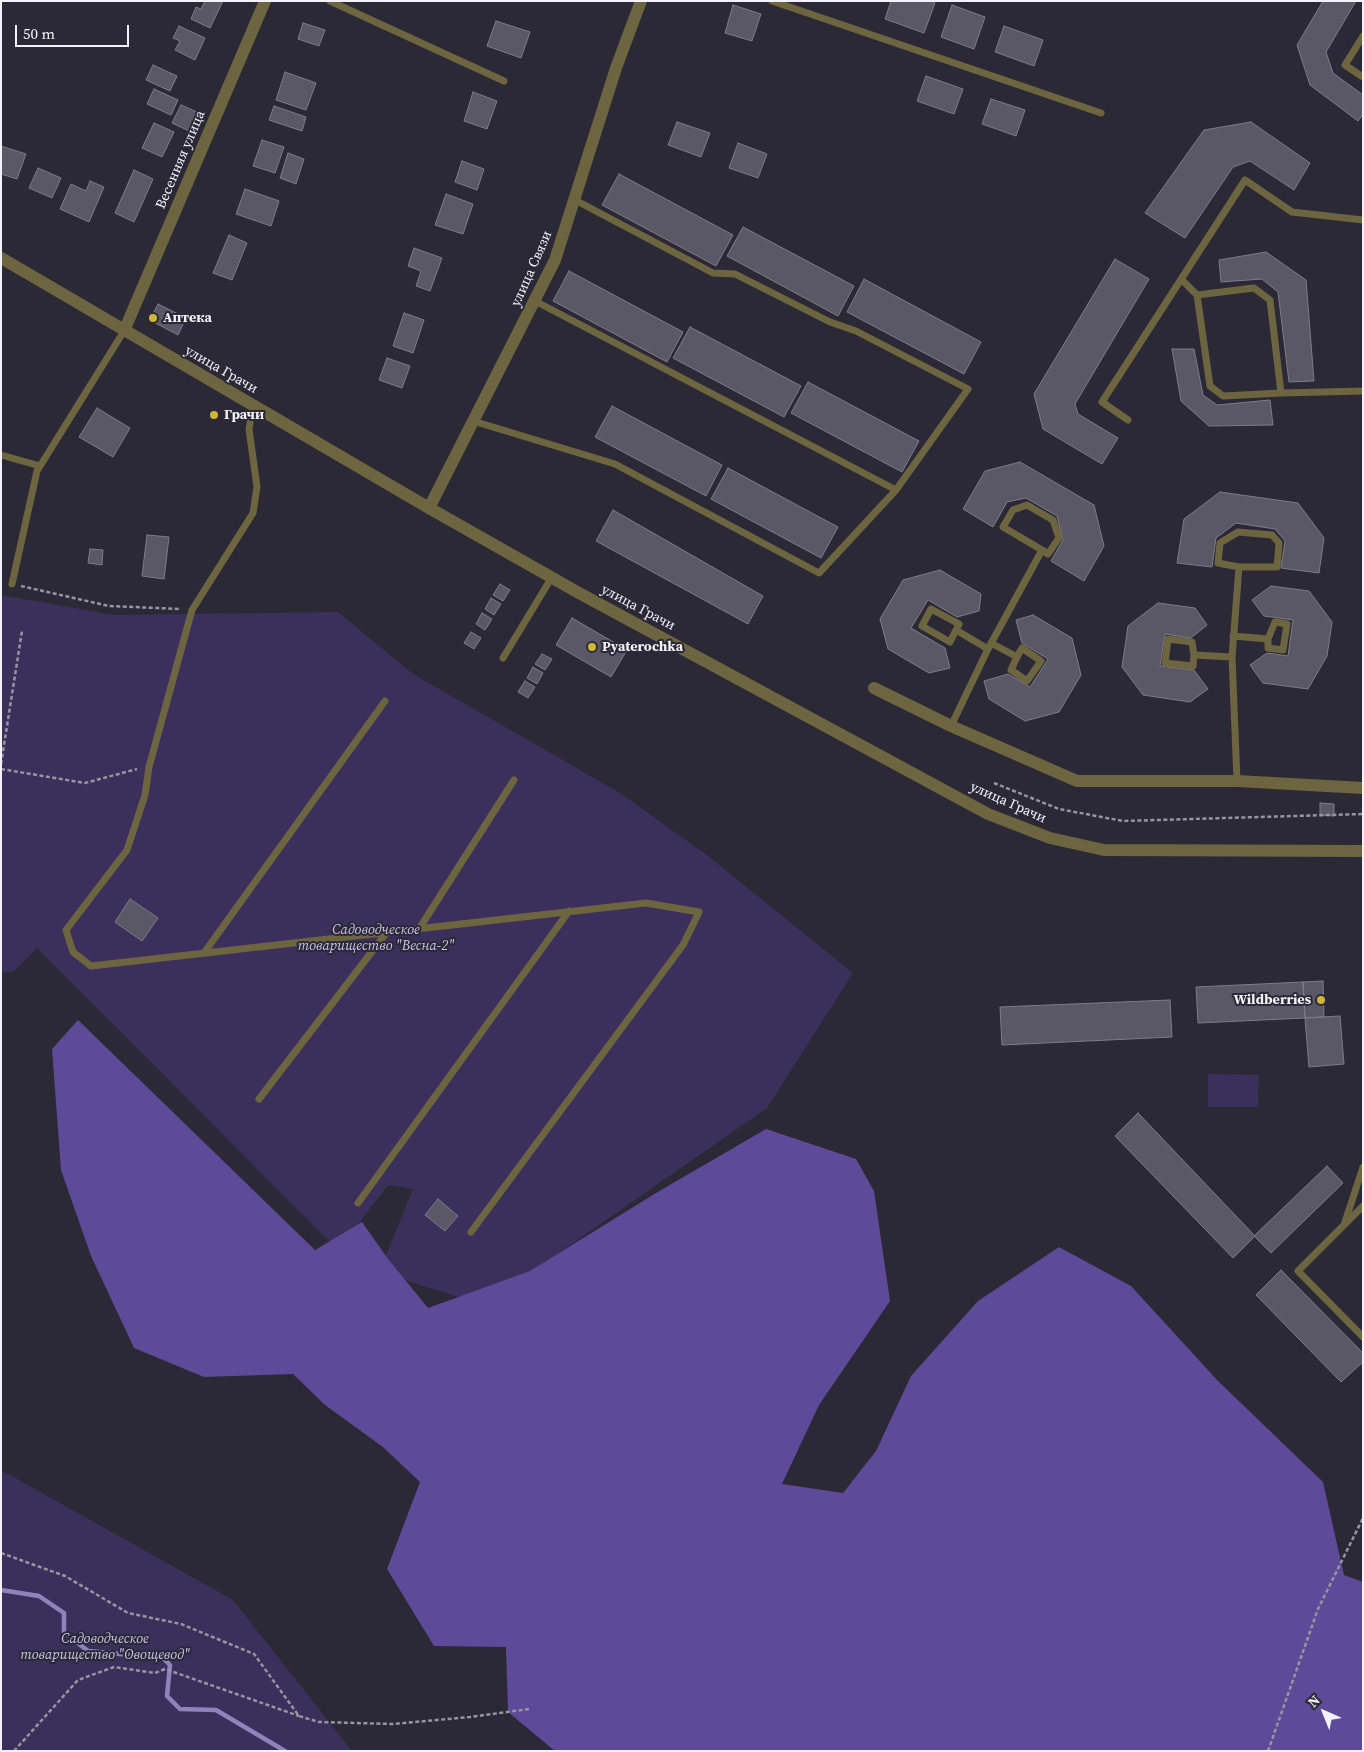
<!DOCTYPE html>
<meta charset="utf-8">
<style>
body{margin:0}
#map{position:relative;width:1364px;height:1752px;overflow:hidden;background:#2b2935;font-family:"Source Serif 4",serif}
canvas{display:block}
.frame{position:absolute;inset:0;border:2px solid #f3f2fa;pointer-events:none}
.north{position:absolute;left:1299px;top:1687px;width:50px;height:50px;-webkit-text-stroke:4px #2b2935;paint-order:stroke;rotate:316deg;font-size:14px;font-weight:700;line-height:20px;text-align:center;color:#f3f2fa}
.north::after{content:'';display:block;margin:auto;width:18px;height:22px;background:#f3f2fa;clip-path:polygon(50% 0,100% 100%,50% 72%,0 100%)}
.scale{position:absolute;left:15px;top:25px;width:114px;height:22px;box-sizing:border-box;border:2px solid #f3f2fa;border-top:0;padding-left:6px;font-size:15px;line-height:18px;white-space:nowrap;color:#f3f2fa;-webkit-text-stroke:4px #2b2935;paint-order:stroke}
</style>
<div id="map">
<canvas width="1364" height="1752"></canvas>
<div class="frame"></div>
<div class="north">N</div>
<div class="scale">50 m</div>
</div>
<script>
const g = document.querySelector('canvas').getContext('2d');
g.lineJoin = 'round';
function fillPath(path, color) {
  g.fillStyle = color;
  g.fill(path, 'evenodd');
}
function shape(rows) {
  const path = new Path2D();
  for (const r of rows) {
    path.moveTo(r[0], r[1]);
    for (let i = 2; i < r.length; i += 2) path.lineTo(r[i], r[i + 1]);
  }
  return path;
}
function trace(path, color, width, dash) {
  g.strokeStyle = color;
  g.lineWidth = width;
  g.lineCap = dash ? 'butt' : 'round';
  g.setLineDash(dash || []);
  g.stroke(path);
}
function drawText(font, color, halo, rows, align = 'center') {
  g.font = font + ' "Source Serif 4",serif';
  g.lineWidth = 4;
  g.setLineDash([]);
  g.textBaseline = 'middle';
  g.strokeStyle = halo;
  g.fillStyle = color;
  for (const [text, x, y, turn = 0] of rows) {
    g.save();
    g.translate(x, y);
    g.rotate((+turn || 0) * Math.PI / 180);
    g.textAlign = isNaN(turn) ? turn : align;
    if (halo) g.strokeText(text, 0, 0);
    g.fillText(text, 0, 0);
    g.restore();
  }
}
const green = shape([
 [1,595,114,615,338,612,413,674,620,793,708,856,853,973,767,1108,484,1305,379,1272,413,1189,388,1185,338,1250,37,948,13,972,1,972],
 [1208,1074,1259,1075,1258,1107,1208,1107],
 [1,1470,233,1600,352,1751,1,1751]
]);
const forest = shape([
 [78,1020,315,1250,362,1222,388,1259,428,1308,530,1271,656,1193,766,1129,856,1159,874,1191,890,1301,819,1405,782,1484,843,1493,876,1451,911,1376,978,1301,1059,1247,1131,1286,1218,1381,1323,1482,1344,1575,1363,1582,1363,1751,555,1751,508,1712,506,1647,434,1646,387,1569,420,1482,383,1447,325,1405,293,1374,204,1377,134,1348,91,1256,61,1170,52,1049]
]);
const stream = shape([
 [1,1590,39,1596,64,1613,64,1632,88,1651,163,1658,170,1665,167,1696,180,1709,216,1710,285,1751]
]);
const building = shape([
 [205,1,223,1,210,28,191,19,196,7,201,9,205,1],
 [891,1,930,1,935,3,924,33,885,19,891,1],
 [1323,1,1356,1,1326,52,1333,73,1363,95,1363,114,1358,121,1310,85,1297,45,1323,1],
 [733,5,761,14,752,41,725,33,733,5],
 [952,5,985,17,974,49,941,37,952,5],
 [496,21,530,32,521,58,487,46,496,21],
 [303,23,325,30,319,46,298,39,303,23],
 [179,26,205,38,195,60,175,50,180,41,173,38,179,26],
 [1004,26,1043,40,1034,66,995,52,1004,26],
 [153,65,177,76,170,91,146,80,153,65],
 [285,72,316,83,306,110,276,100,285,72],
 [926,76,963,89,954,114,917,101,926,76],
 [154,89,178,100,171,115,147,104,154,89],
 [473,92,497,101,487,129,464,121,473,92],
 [991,99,1025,110,1016,136,982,124,991,99],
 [181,105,197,112,189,131,172,123,181,105],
 [274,106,306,117,302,131,269,120,274,106],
 [677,122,710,133,701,157,668,145,677,122],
 [1251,122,1310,163,1294,190,1250,161,1233,167,1185,238,1145,213,1204,130,1251,122],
 [154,123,174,132,162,157,142,148,154,123],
 [262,140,284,147,275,173,253,166,262,140],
 [738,143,767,154,758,178,729,168,738,143],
 [1,146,26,154,17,179,1,174,1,146],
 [288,153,304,159,296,184,280,178,288,153],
 [462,161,484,169,477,190,455,182,462,161],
 [38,168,61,178,52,198,29,188,38,168],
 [134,170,153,179,134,222,115,213,134,170],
 [619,174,733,235,716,266,602,205,619,174],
 [90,181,104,187,89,222,60,209,71,184,86,191,90,181],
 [245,189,279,201,271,226,236,214,245,189],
 [446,194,473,204,463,234,435,225,446,194],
 [743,227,854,286,838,316,727,256,743,227],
 [229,235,247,243,232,280,213,273,229,235],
 [414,248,442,258,430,291,416,286,421,271,408,266,414,248],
 [1266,252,1306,280,1314,381,1289,382,1278,292,1262,279,1221,282,1219,260,1266,252],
 [1115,259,1149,279,1075,404,1078,414,1118,438,1102,464,1043,429,1034,394,1115,259],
 [569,271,683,332,667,362,553,301,569,271],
 [864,279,981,342,964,374,847,312,864,279],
 [158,304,186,318,178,335,150,320,158,304],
 [404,313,424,320,413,353,393,346,404,313],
 [690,327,801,386,784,417,673,358,690,327],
 [1172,349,1194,349,1203,395,1217,405,1270,400,1273,425,1209,426,1181,401,1172,349],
 [387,358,410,366,402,388,379,380,387,358],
 [808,382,919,441,902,472,791,413,808,382],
 [612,406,722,465,706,496,595,437,612,406],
 [97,408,130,428,113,457,79,437,97,408],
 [1020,462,1094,505,1104,546,1084,581,1051,561,1063,540,1057,516,1026,498,1007,502,993,527,963,509,985,471,1020,462],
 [728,468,838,527,821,558,711,499,728,468],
 [1220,492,1298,503,1324,538,1319,573,1281,568,1285,541,1275,529,1236,523,1216,538,1212,567,1177,563,1184,519,1220,492],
 [613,510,763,596,748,624,596,541,613,510],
 [147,535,169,537,164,579,142,576,147,535],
 [90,549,103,550,102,565,88,563,90,549],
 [940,570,981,594,979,611,957,617,928,600,911,628,945,648,950,668,929,673,888,649,880,619,903,580,940,570],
 [500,584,510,590,503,601,493,595,500,584],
 [1271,586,1309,591,1332,622,1327,656,1308,689,1263,683,1250,665,1267,653,1288,656,1293,620,1264,616,1252,600,1271,586],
 [491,598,501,604,494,615,485,609,491,598],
 [1158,603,1195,608,1207,625,1191,638,1165,634,1160,666,1194,670,1208,689,1190,702,1143,695,1122,667,1128,626,1158,603],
 [482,613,492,619,485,630,476,624,482,613],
 [1033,615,1072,638,1081,675,1059,712,1025,721,989,699,984,681,1008,674,1030,687,1048,659,1022,643,1016,620,1033,615],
 [572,618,627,650,611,677,556,645,572,618],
 [471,632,481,638,474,649,464,643,471,632],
 [542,654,552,659,545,670,535,664,542,654],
 [533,667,543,673,537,684,527,678,533,667],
 [525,681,535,687,528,698,518,692,525,681],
 [1320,803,1334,804,1334,816,1320,815,1320,803],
 [130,899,158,918,142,941,115,922,130,899],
 [1323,981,1324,1017,1305,1018,1303,982,1323,981],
 [1303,982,1305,1018,1198,1023,1196,987,1303,982],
 [1170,1000,1172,1037,1002,1045,1000,1007,1170,1000],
 [1340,1016,1344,1064,1309,1067,1305,1018,1340,1016],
 [1138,1113,1255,1236,1233,1258,1115,1136,1138,1113],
 [1327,1166,1343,1183,1271,1253,1254,1236,1327,1166],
 [438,1199,458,1216,445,1231,425,1215,438,1199],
 [1281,1270,1363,1353,1363,1362,1341,1382,1256,1295,1281,1270]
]);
const path = shape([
 [21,586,109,606,181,609],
 [1,764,22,631],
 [1,769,85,783,137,769],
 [994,783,1059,809,1123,821,1363,814],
 [1,1553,65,1576,128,1613,181,1624,254,1654,299,1716,319,1722,393,1724,470,1717,529,1709],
 [14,1751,78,1680,114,1667,155,1673,165,1669,299,1716],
 [1268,1751,1318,1609,1363,1518]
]);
const service = shape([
 [330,1,504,81],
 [772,1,1101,113],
 [1363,36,1345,65,1363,77],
 [1181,279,1197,295],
 [535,301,896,490],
 [1281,393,1270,300,1254,288,1197,295,1210,386,1223,396,1281,393,1363,391],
 [253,406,249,429,257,487,253,513,192,610,149,767,145,795,127,850,66,930,73,952,91,966,646,903,699,912,683,945,471,1232],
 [1128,420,1102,402,1245,180,1292,212,1363,220],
 [473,421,615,464,819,573,896,490,968,389,856,331,830,322,735,274,713,273,575,200],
 [1,455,40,466],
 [12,584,37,471,124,331],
 [956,630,959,624,931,609,922,626,950,642,956,630,988,649],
 [1233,636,1268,639,1268,648,1283,650,1287,624,1275,622,1268,639],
 [991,643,1017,657,1011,670,1027,681,1041,661,1022,648,1017,657],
 [1194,655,1192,642,1168,639,1165,663,1193,666,1194,655,1232,657],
 [503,658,552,577],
 [951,726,988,649,1042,550,1048,554,1059,538,1053,520,1027,505,1013,510,1003,527,1042,550],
 [1237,781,1232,657,1239,567,1218,563,1220,543,1238,532,1272,535,1279,543,1277,567,1239,567],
 [419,929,514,780],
 [204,953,385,701],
 [259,1099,387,932],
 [358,1203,569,911],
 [1363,1206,1298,1271,1363,1337],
 [1345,1222,1363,1167]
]);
const minor = shape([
 [124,331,265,1],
 [429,508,555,260,616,68,641,1],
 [874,688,951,726,1077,781,1237,781,1363,788]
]);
const tertiary = shape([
 [1,258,429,508,579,593,988,814,1050,838,1104,850,1363,851]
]);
const markers = [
 [153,318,5,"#d0b736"],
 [214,415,5,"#d0b736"],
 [592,647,5,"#d0b736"],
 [1321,1000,5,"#d0b736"]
];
const streetNames = [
 ["Весенняя улица",181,160,-67],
 ["улица Связи",532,269,-66],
 ["улица Грачи",221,370,30],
 ["улица Грачи",638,608,28],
 ["улица Грачи",1008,803,24]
];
const poiNames = [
 ["Аптека",163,318],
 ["Грачи",224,415],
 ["Pyaterochka",602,647],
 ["Wildberries",1311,1000,"right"]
];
const parkNames = [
 ["Садоводческое",376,930],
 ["товарищество \"Весна-2\"",376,946],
 ["Садоводческое",105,1639],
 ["товарищество \"Овощевод\"",105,1655]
];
fillPath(green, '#3b305c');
fillPath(forest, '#5e4a98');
trace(stream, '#9082bb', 4.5);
fillPath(building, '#5a5865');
trace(building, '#7e7c8a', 1);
trace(path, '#9796a0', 2.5, [4, 2.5]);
trace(service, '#6c653f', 7);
trace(minor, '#6c653f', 12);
trace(tertiary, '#6c653f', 12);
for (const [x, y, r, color] of markers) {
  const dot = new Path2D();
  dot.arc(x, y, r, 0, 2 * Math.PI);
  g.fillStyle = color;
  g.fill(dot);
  trace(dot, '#2b2935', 2);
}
drawText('14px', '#f3f2fa', '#2b2935', streetNames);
drawText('bold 14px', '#f3f2fa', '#2b2935', poiNames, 'left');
drawText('italic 14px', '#c9c2ed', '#2b2935', parkNames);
</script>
